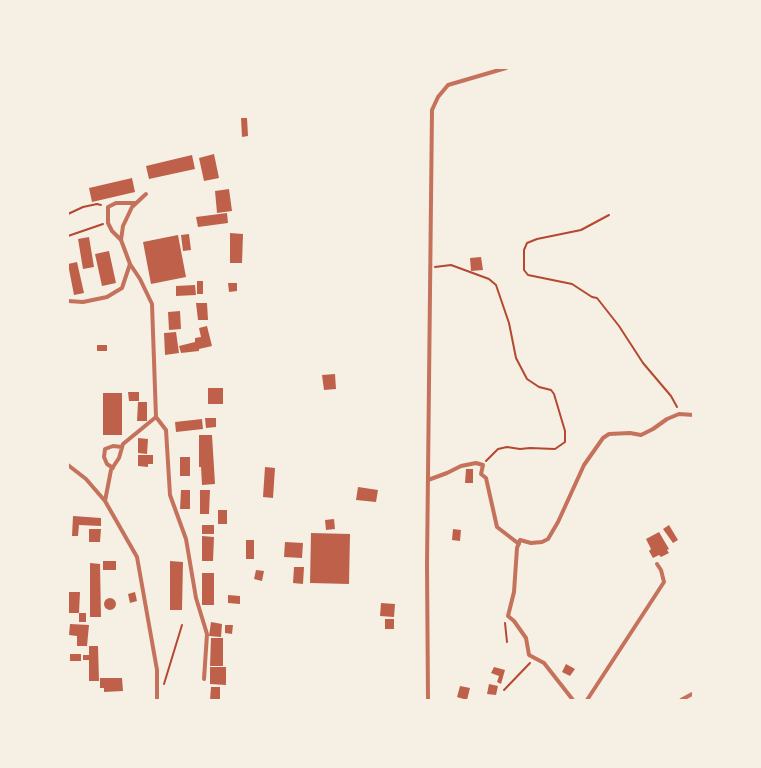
<!DOCTYPE html>
<style>
body{margin:0}
#map{position:relative;width:761px;height:768px;overflow:hidden;background:#f6efe4;font-family:"Alegreya Sans",sans-serif}
canvas{display:block}
.frame{position:absolute;inset:0;border:69px solid #f6efe4;pointer-events:none}
</style>
<div id="map">
<canvas width="761" height="768"></canvas>
<div class="frame"></div>
</div>
<script>
const g = document.querySelector('canvas').getContext('2d');
g.lineJoin = 'round';
function fillPath(path, color) {
  g.fillStyle = color;
  g.fill(path, 'evenodd');
}
function shape(rows) {
  const path = new Path2D();
  for (const r of rows) {
    if (r.length === 3) {
      path.moveTo(r[0] + r[2], r[1]);
      path.arc(r[0], r[1], r[2], 0, 2 * Math.PI);
      continue;
    }
    path.moveTo(r[0], r[1]);
    for (let i = 2; i < r.length; i += 2) path.lineTo(r[i], r[i + 1]);
  }
  return path;
}
function trace(path, color, width, dash) {
  g.strokeStyle = color;
  g.lineWidth = width;
  g.lineCap = dash ? 'butt' : 'round';
  g.setLineDash(dash || []);
  g.stroke(path);
}
const building = shape([
 [241,118,247,118,248,136,242,137],
 [214,154,219,178,204,181,199,158],
 [192,155,195,169,149,179,146,166],
 [132,178,135,192,92,202,89,188],
 [229,189,232,211,217,213,215,191],
 [227,213,228,223,198,227,196,217],
 [230,233,243,234,242,263,230,263],
 [189,234,191,250,183,251,181,235],
 [178,235,186,277,151,284,143,242],
 [89,237,94,267,83,269,78,239],
 [109,251,116,283,102,286,95,254],
 [481,257,483,270,471,271,470,258],
 [77,262,84,293,74,295,68,264],
 [197,281,203,281,203,294,197,294],
 [228,283,237,283,237,291,229,292],
 [195,285,196,295,176,296,176,286],
 [196,303,207,303,208,320,198,320],
 [180,311,181,329,169,330,168,312],
 [207,326,212,346,199,349,199,351,181,353,179,346,195,342,195,338,201,337,199,328],
 [176,332,179,353,165,355,164,333],
 [97,345,107,345,107,351,97,351],
 [335,374,336,389,324,390,322,375],
 [208,388,223,388,223,404,208,404],
 [128,392,139,392,139,401,129,401],
 [103,393,122,393,122,435,103,435],
 [138,402,147,402,147,421,137,421],
 [205,418,216,418,216,427,206,428],
 [202,419,203,429,176,432,175,422],
 [199,435,212,435,215,484,202,485,201,467,199,467],
 [138,438,148,439,147,454,138,453],
 [138,455,153,455,153,464,148,464,148,467,138,466],
 [180,457,190,457,190,476,180,476],
 [265,467,275,468,273,498,263,497],
 [466,469,473,469,473,483,465,483],
 [358,487,378,490,376,502,356,500],
 [181,490,190,490,190,509,180,509],
 [200,490,210,490,209,514,200,514],
 [218,510,227,510,227,524,218,524],
 [73,516,101,518,101,526,79,525,78,536,72,536],
 [334,519,335,529,326,530,325,520],
 [202,525,214,525,214,534,202,534],
 [669,525,678,540,673,543,663,529],
 [89,529,101,529,100,542,89,542],
 [453,529,461,530,460,541,452,540],
 [659,532,669,549,667,550,669,553,661,557,659,555,653,558,649,551,651,549,646,539],
 [311,533,350,534,349,584,310,583],
 [202,536,214,537,213,561,202,561],
 [246,540,254,540,254,559,246,559],
 [285,542,303,543,302,558,284,557],
 [103,561,116,561,116,570,103,570],
 [170,561,183,562,182,610,170,610],
 [90,563,100,564,101,617,90,617],
 [294,567,304,567,303,584,293,583],
 [256,570,264,571,262,581,254,579],
 [202,573,214,573,214,605,202,605],
 [68,592,80,592,79,613,68,613],
 [135,592,137,601,130,603,128,594],
 [228,595,240,596,240,604,228,603],
 [110,604,6],
 [381,603,395,604,394,617,380,616],
 [79,613,86,613,86,622,79,622],
 [385,619,394,619,394,629,385,629],
 [211,622,222,624,221,637,209,636],
 [70,624,89,625,87,646,77,646,77,636,69,635],
 [225,625,233,625,232,634,225,633],
 [211,638,223,638,223,666,210,666],
 [89,646,98,646,99,681,89,681,89,660,83,660,83,655,89,655],
 [70,654,81,654,81,661,70,661],
 [566,664,575,669,570,676,562,672],
 [210,667,226,667,226,685,210,684],
 [494,667,505,670,501,684,497,682,499,676,491,673],
 [100,678,122,678,123,691,104,692,104,688,100,688],
 [489,684,498,686,496,695,487,694],
 [460,686,470,688,467,700,457,697],
 [211,687,220,687,220,700,210,700]
]);
const path = shape([
 [68,214,83,207,97,204,101,205],
 [609,215,581,230,537,239,527,243,524,250,524,270,528,275,572,284,592,297,597,298,619,326,643,363,671,396,677,407],
 [68,236,103,224],
 [435,267,451,265,489,279,496,285,509,323,516,358,527,379,539,387,551,390,554,394,565,431,565,442,555,449,530,448,520,449,507,447,498,449,486,461],
 [505,623,507,642],
 [164,684,182,625],
 [504,690,530,663]
]);
const minor = shape([
 [146,194,132,207,123,226,121,240,130,264,140,279,152,304,156,417,166,430,170,495,186,539,196,598,207,634,204,679],
 [121,240,112,231,108,223,108,207,116,203,135,203],
 [68,301,83,302,107,297,122,288,130,264],
 [68,465,86,479,105,501,137,557,157,670,157,700],
 [113,468,107,464,104,457,105,449,113,446,122,447],
 [428,480,447,473,461,466,476,463,483,465,481,474,486,478,497,527,519,544],
 [105,501,111,470,119,458,123,444,156,417],
 [428,700,427,565,432,110,438,97,448,85,506,68],
 [573,700,544,663,529,655,526,638,514,621,508,616,514,592,517,548,520,540,531,543,542,542,548,539,558,522,584,465,603,438,609,434,630,433,641,435,653,429,667,419,679,414,694,415],
 [587,700,664,582,661,570,657,564],
 [681,700,694,693]
]);
fillPath(building, '#bf614a');
trace(path, '#b5482f', 2);
trace(minor, '#c5725c', 4);
</script>
